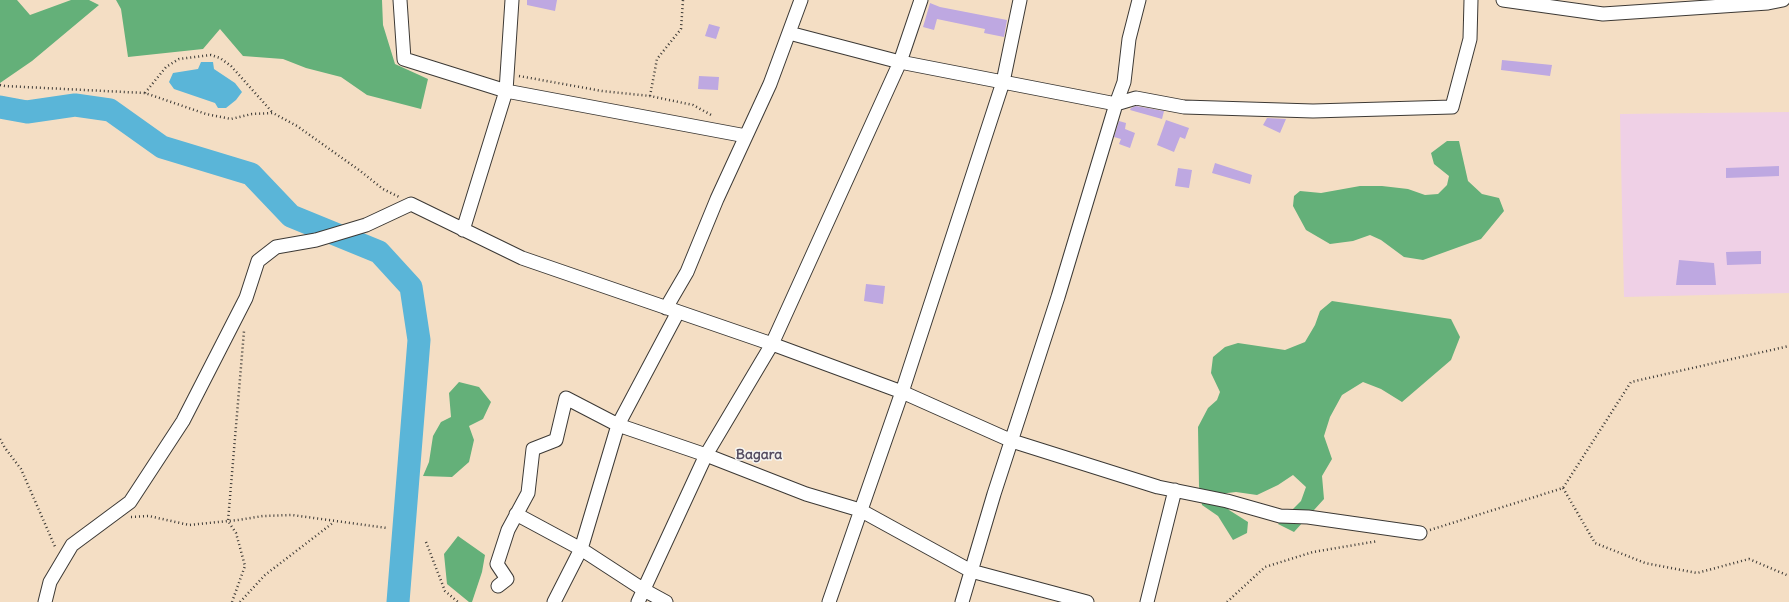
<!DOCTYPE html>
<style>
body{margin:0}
canvas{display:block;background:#f4dec4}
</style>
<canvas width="1789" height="602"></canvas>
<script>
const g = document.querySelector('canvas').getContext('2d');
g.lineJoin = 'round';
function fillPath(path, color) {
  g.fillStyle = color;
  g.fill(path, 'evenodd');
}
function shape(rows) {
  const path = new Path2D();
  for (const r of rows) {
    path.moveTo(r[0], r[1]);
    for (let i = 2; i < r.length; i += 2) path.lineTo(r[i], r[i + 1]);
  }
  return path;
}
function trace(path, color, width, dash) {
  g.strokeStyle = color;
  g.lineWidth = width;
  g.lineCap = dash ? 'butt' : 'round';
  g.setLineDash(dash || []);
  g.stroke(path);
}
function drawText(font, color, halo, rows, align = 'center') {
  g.font = font + ' Delius,sans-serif';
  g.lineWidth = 3;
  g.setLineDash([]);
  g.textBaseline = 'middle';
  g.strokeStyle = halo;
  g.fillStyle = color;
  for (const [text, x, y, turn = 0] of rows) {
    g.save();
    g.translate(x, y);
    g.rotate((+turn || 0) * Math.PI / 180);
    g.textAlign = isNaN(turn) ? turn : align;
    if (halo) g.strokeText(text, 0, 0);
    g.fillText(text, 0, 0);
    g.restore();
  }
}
const built = shape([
 [1789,112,1789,293,1624,297,1620,114]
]);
const forest = shape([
 [0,0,17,0,30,15,71,0,89,0,99,5,32,61,0,83],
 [116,0,382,0,383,25,395,64,428,79,421,109,367,95,341,77,306,68,283,59,243,56,220,29,203,49,128,57,121,9],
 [1447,141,1459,141,1468,181,1482,194,1499,198,1504,211,1481,239,1423,260,1404,257,1381,240,1370,235,1353,241,1330,244,1306,230,1293,206,1294,196,1300,191,1321,193,1360,186,1382,186,1408,189,1425,195,1438,194,1447,185,1449,176,1434,164,1431,153],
 [1332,301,1451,319,1460,337,1451,360,1402,402,1381,389,1363,382,1342,395,1330,417,1324,436,1332,459,1322,476,1324,499,1294,532,1278,524,1301,501,1306,487,1293,475,1278,485,1257,495,1236,492,1219,494,1229,510,1248,522,1247,533,1233,540,1218,516,1202,505,1199,486,1198,427,1208,408,1217,400,1220,392,1211,373,1213,357,1225,347,1238,343,1285,350,1305,342,1315,325,1320,311],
 [459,382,479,387,491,402,483,419,469,426,474,440,469,462,452,477,423,476,429,462,433,436,441,422,451,417,449,393],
 [458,536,485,555,482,572,472,602,469,602,447,584,444,554]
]);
const water = shape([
 [201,62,213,62,214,69,235,83,242,92,236,100,226,108,218,108,215,103,174,89,169,82,173,73,198,69]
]);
const river = shape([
 [0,107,27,112,75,105,110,110,162,147,251,174,291,216,379,252,411,287,419,340,398,602]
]);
const building = shape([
 [527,0,557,0,555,11,527,5],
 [930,3,940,7,1007,20,1004,37,984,33,985,29,937,19,934,30,923,27],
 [709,24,720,27,716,39,705,36],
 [1502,60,1552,65,1550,76,1501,70],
 [699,76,719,77,718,90,698,89],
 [1136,106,1164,111,1162,119,1130,110,1131,108],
 [1267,118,1286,119,1280,133,1263,125],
 [1166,120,1189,128,1185,139,1180,137,1174,152,1157,145],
 [1119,121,1126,123,1125,129,1135,133,1130,148,1119,144,1121,139,1114,137],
 [1215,163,1252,175,1250,184,1212,173],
 [1779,166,1779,176,1726,178,1726,168],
 [1178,168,1192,170,1189,188,1175,186],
 [1761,251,1761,264,1727,265,1726,252],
 [1679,260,1714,263,1716,285,1676,285],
 [866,284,885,286,883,304,864,301]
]);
const path = shape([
 [519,76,602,91,650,96,693,105,713,116],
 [0,85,5,86,145,93,206,114,231,119,252,114,273,113,297,126,359,170,383,189,399,197],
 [145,93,166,67,179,59,211,55,220,58,231,66,273,113],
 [650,96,657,59,681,29,683,0],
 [0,439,5,448,21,469,56,549],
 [1563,488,1595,543,1645,563,1697,573,1749,559,1789,576],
 [131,517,149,516,189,525,238,520,263,516,292,515,387,528],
 [1430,530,1563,488,1631,382,1789,346],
 [426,542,445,591,458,602],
 [232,602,245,566,236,533,228,521,244,331],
 [240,602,265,575,334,522],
 [1227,602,1265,567,1313,552,1378,541]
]);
const minor = shape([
 [400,0,404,59,506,91,746,136],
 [1503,0,1603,14,1768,3,1783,0],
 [789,33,900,62,1116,104,1136,98,1184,107,1313,111,1452,107,1470,39,1471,0],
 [463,230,506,91,512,0],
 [666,308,687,272,717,199,770,84,801,0],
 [516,514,581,549,644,590,666,602],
 [498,586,507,579,497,564,508,530,528,493,533,449,556,440,566,398,618,425,706,455,806,494,860,510,971,571,1087,602],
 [45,602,50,582,72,545,130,502,183,421,246,298,258,261,276,247,316,240,366,225,411,204,522,258,772,344,902,392,1012,441,1158,487,1227,501,1280,516,1308,517,1420,533],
 [554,602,581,549,618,425,678,312],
 [638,602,706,455,772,344,900,62,921,0],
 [829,602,902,392,1003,82,1020,0],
 [962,602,994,494,1058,297,1116,104,1124,82,1129,39,1139,0],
 [1147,602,1175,490]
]);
const quarterNames = [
 ["Bagara",759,455]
];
fillPath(built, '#efd0e6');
fillPath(forest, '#64b079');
fillPath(water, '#5ab5d8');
trace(river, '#5ab5d8', 23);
fillPath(building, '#bea8e1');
trace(minor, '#3c3935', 15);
trace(path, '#3c3935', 2.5, [1, 3]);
trace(minor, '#fff', 13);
drawText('bold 14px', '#554d61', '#f6f6f2', quarterNames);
</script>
